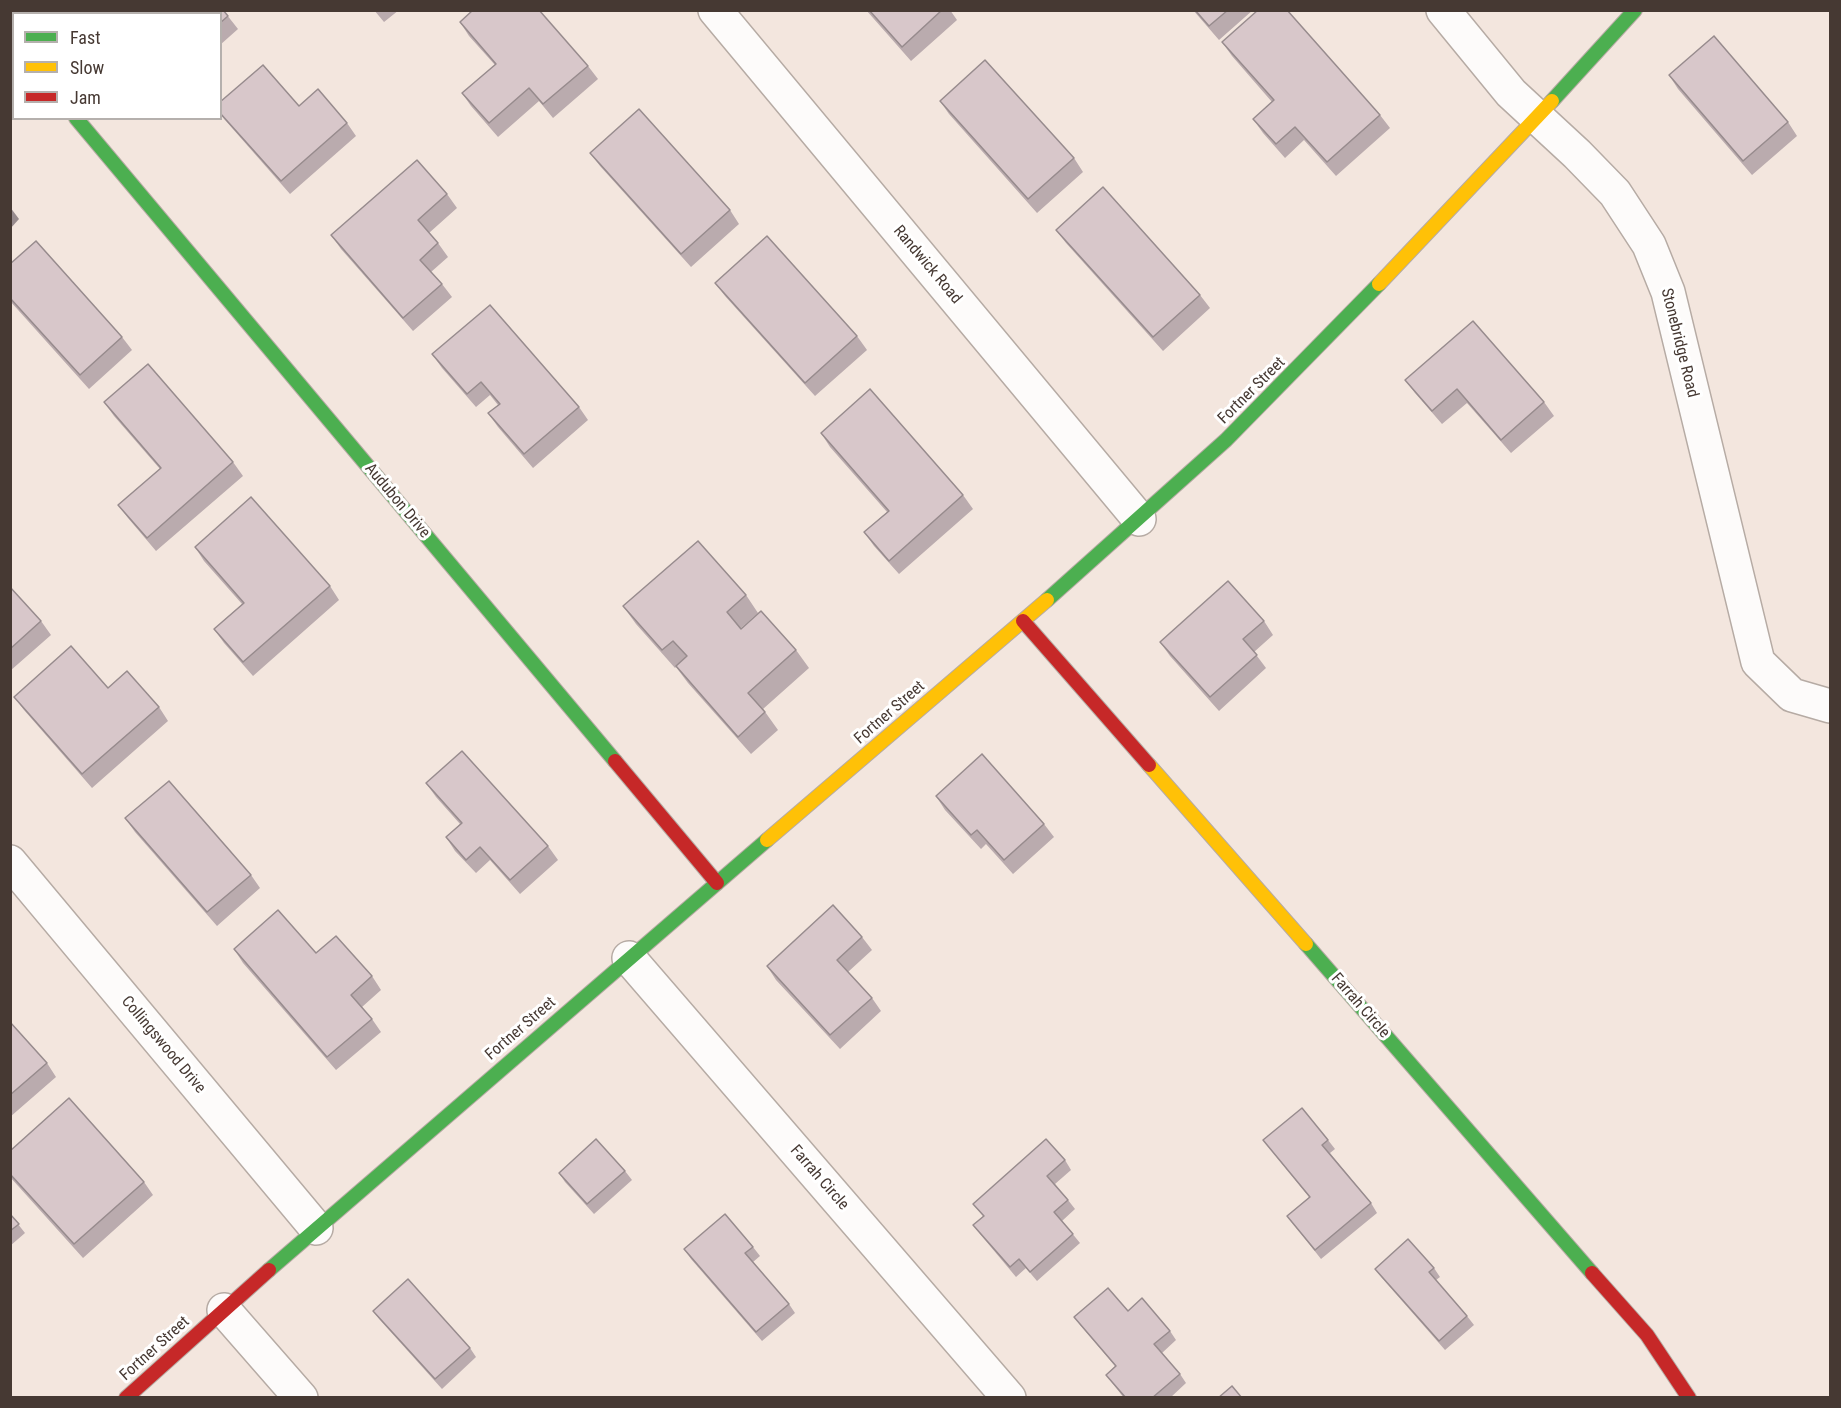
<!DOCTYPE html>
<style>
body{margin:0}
#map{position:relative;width:1841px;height:1408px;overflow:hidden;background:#f3e6de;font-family:"Roboto Condensed",sans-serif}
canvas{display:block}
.frame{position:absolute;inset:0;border:12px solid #463933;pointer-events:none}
.legend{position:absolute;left:12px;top:12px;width:210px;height:108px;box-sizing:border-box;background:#fff;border:2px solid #b5b0ad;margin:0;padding:8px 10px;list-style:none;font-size:18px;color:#463933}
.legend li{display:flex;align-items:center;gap:12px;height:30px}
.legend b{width:30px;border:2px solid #b5b0ad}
</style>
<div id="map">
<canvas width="1841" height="1408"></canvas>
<div class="frame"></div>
<ul class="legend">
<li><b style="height:8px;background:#4caf50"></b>Fast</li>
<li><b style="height:8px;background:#ffc107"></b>Slow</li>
<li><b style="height:8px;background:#c62828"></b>Jam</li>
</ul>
</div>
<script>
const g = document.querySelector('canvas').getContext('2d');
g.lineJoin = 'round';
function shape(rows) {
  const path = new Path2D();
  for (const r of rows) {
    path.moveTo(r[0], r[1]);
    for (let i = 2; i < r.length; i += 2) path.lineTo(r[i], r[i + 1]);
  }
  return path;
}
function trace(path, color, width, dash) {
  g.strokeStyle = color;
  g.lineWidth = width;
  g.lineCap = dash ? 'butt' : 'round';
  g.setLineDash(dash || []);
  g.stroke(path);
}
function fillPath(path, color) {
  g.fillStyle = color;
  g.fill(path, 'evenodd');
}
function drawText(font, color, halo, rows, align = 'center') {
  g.font = font + ' "Roboto Condensed",sans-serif';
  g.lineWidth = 6;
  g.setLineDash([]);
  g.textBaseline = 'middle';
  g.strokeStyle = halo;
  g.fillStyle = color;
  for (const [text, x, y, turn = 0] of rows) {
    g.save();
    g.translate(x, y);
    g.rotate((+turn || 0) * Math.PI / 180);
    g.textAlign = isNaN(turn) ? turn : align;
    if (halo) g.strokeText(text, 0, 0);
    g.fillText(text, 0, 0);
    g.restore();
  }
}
const street = shape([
 [715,10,1139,519],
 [1443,10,1511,93,1577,154,1615,193,1649,245,1668,292,1758,662,1792,695,1830,706],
 [10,48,14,50],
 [10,862,316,1228],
 [629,958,1009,1398],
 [224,1310,301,1398]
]);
const fast = shape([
 [1552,101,1635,10],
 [76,118,615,761],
 [1047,600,1226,440,1379,284],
 [1306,944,1592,1273],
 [269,1270,767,840]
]);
const slow = shape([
 [1379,284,1552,101],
 [1149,765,1306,944],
 [767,840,1047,600]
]);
const jam = shape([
 [1023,621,1149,765],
 [615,761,717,883],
 [1592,1273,1647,1335,1689,1398],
 [126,1398,269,1270]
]);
const wall = shape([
 [141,10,223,10,238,29,220,45,220,14,143,14],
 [374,10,399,10,384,22],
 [866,10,950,10,957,20,911,61],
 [1193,10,1253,10,1219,40],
 [460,22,588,66,598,79,553,118,539,101,498,137,471,106,462,93,495,65,469,36],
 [1222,42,1380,115,1390,128,1336,176,1304,140,1285,158,1263,133,1253,119,1272,102,1232,56],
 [1669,75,1788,122,1797,136,1752,175,1678,89],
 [940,101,1074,158,1083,172,1037,213,949,114],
 [220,102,299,106,347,123,356,136,290,194,225,120,220,114],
 [590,153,730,210,739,224,691,267,600,166],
 [447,194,457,208,429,233,438,243,448,257,431,272,442,284,452,297,413,331,341,249,331,235],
 [1056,230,1200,295,1210,308,1163,351,1066,243],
 [10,264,122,337,132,350,89,389,10,301],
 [715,283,857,336,867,350,815,396,725,296],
 [432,354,579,407,588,420,533,468,498,427,488,413,498,405,490,395,476,407,442,368],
 [1405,380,1544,402,1554,416,1511,453,1467,403,1442,424,1415,393],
 [104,402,233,462,243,476,156,551,128,518,118,505,160,469,114,416],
 [821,433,963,495,973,509,899,574,874,546,864,532,887,512,830,447],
 [195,547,330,586,339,600,253,676,224,643,214,629,242,604,204,561],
 [10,587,41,621,51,635,10,671],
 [746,595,758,613,741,628,796,650,809,668,763,709,778,730,751,754,688,683,676,667,675,668,636,624,623,606],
 [1264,621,1273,635,1254,652,1266,668,1219,711,1170,656,1160,642],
 [108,688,159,707,168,721,92,788,24,710,14,697],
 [426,783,548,846,558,860,520,894,490,860,476,873,455,851,446,837,460,824,436,797],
 [936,796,1044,824,1054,837,1013,874,986,844,981,849,945,810],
 [125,818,251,875,260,888,217,926,135,832],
 [862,937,872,950,848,972,872,998,881,1011,840,1049,776,980,767,966],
 [234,949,316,953,372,976,381,990,362,1007,372,1019,381,1032,336,1070,243,963],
 [10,1022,47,1063,56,1077,10,1117],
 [1263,1140,1328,1140,1335,1149,1330,1153,1371,1203,1377,1213,1321,1259,1287,1216,1309,1197],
 [10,1151,144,1182,153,1195,83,1258,10,1177],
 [1065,1160,1071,1170,1055,1184,1068,1200,1075,1209,1062,1221,1080,1243,1037,1281,1026,1268,1016,1277,980,1234,973,1225,983,1216,973,1204],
 [625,1171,632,1180,594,1214,565,1182,559,1173],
 [10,1214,25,1233,10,1246],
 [753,1247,760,1256,753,1262,789,1304,795,1313,762,1341,691,1259,684,1249],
 [1434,1268,1440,1277,1436,1280,1467,1316,1474,1325,1445,1350,1382,1278,1375,1269],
 [373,1311,470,1348,476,1357,442,1389,380,1320],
 [1128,1311,1170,1331,1176,1340,1162,1353,1180,1374,1186,1383,1170,1398,1124,1398,1106,1375,1115,1366,1081,1326,1074,1317]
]);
const shadedWall = shape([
 [10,207,19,219,10,229]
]);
const building = shape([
 [143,10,223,10,228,16,220,23,220,14,146,14,143,10],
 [473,10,539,10,588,66,543,104,529,88,489,123,462,93,496,64,460,22,473,10],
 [869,10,942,10,902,47,869,10],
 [1195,10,1228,10,1209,26,1195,10],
 [1258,10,1287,10,1380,115,1327,162,1295,127,1276,144,1253,119,1274,100,1222,42,1258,10],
 [1714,36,1788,122,1743,161,1669,75,1714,36],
 [985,60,1074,158,1028,199,940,101,985,60],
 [263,65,299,106,318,89,347,123,281,181,220,113,220,102,263,65],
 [639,109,730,210,681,254,590,153,639,109],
 [417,160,447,194,418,220,438,243,420,260,442,284,403,318,331,235,417,160],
 [1103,187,1200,295,1153,337,1056,230,1103,187],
 [767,236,857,336,805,383,715,283,767,236],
 [36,241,122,337,80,375,10,298,10,264,36,241],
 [490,305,579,407,524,454,488,413,500,404,481,382,467,394,432,354,490,305],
 [1473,321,1544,402,1501,440,1457,389,1432,411,1405,380,1473,321],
 [148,364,233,462,147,538,118,505,161,468,104,402,148,364],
 [870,389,963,495,889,561,864,532,889,511,821,433,870,389],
 [251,497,330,586,243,662,214,629,244,603,195,547,251,497],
 [698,541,746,595,727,612,741,629,761,611,796,650,748,693,765,712,738,737,676,666,687,656,673,641,662,650,623,606,698,541],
 [1228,581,1264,621,1243,639,1257,655,1210,697,1160,642,1228,581],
 [10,587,41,621,10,649,10,587],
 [71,646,108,688,127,671,159,707,82,774,14,697,71,646],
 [462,751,548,846,510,880,480,847,466,860,446,837,462,823,426,783,462,751],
 [982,754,1044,824,1004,860,977,830,971,835,936,796,982,754],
 [169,781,251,875,207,912,125,818,169,781],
 [833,905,862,937,837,960,872,998,830,1035,767,966,833,905],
 [278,910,316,953,336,936,372,976,351,995,372,1019,327,1057,234,949,278,910],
 [10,1022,47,1063,10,1095,10,1022],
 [69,1098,144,1182,74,1244,10,1174,10,1151,69,1098],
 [1302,1108,1328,1140,1322,1145,1371,1203,1315,1250,1287,1216,1310,1197,1263,1140,1302,1108],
 [596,1139,625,1171,587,1204,559,1173,596,1139],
 [1046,1139,1065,1160,1047,1176,1068,1200,1054,1212,1073,1234,1030,1272,1019,1259,1010,1267,973,1225,984,1216,973,1204,1046,1139],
 [10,1214,19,1224,10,1231,10,1214],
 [725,1214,753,1247,745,1253,789,1304,756,1332,684,1249,725,1214],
 [1408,1239,1434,1268,1429,1272,1467,1316,1439,1341,1375,1269,1408,1239],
 [408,1279,470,1348,435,1379,373,1311,408,1279],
 [1108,1288,1128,1311,1142,1298,1170,1331,1154,1344,1180,1374,1152,1398,1126,1398,1106,1375,1116,1366,1074,1317,1108,1288],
 [1232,1386,1242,1398,1218,1398,1232,1386]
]);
const streetNames = [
 ["Randwick Road",927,265,50],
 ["Stonebridge Road",1679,343,76],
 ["Fortner Street",1252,391,-45],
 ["Audubon Drive",397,501,50],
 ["Fortner Street",890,713,-41],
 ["Farrah Circle",1360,1006,49],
 ["Fortner Street",521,1029,-41],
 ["Collingswood Drive",163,1045,50],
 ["Farrah Circle",819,1178,49],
 ["Fortner Street",155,1349,-42]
];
trace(street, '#b6aba4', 36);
trace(fast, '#b6aba4', 16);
trace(slow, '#b6aba4', 16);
trace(jam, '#b6aba4', 16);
trace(street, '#fdfbfa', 33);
trace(fast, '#4caf50', 14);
trace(slow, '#ffc107', 14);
trace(jam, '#c62828', 14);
fillPath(wall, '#baabae');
fillPath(shadedWall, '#978b8d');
fillPath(building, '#d8c7ca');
trace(building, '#978b8d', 1.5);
drawText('16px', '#463933', '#fff', streetNames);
</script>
